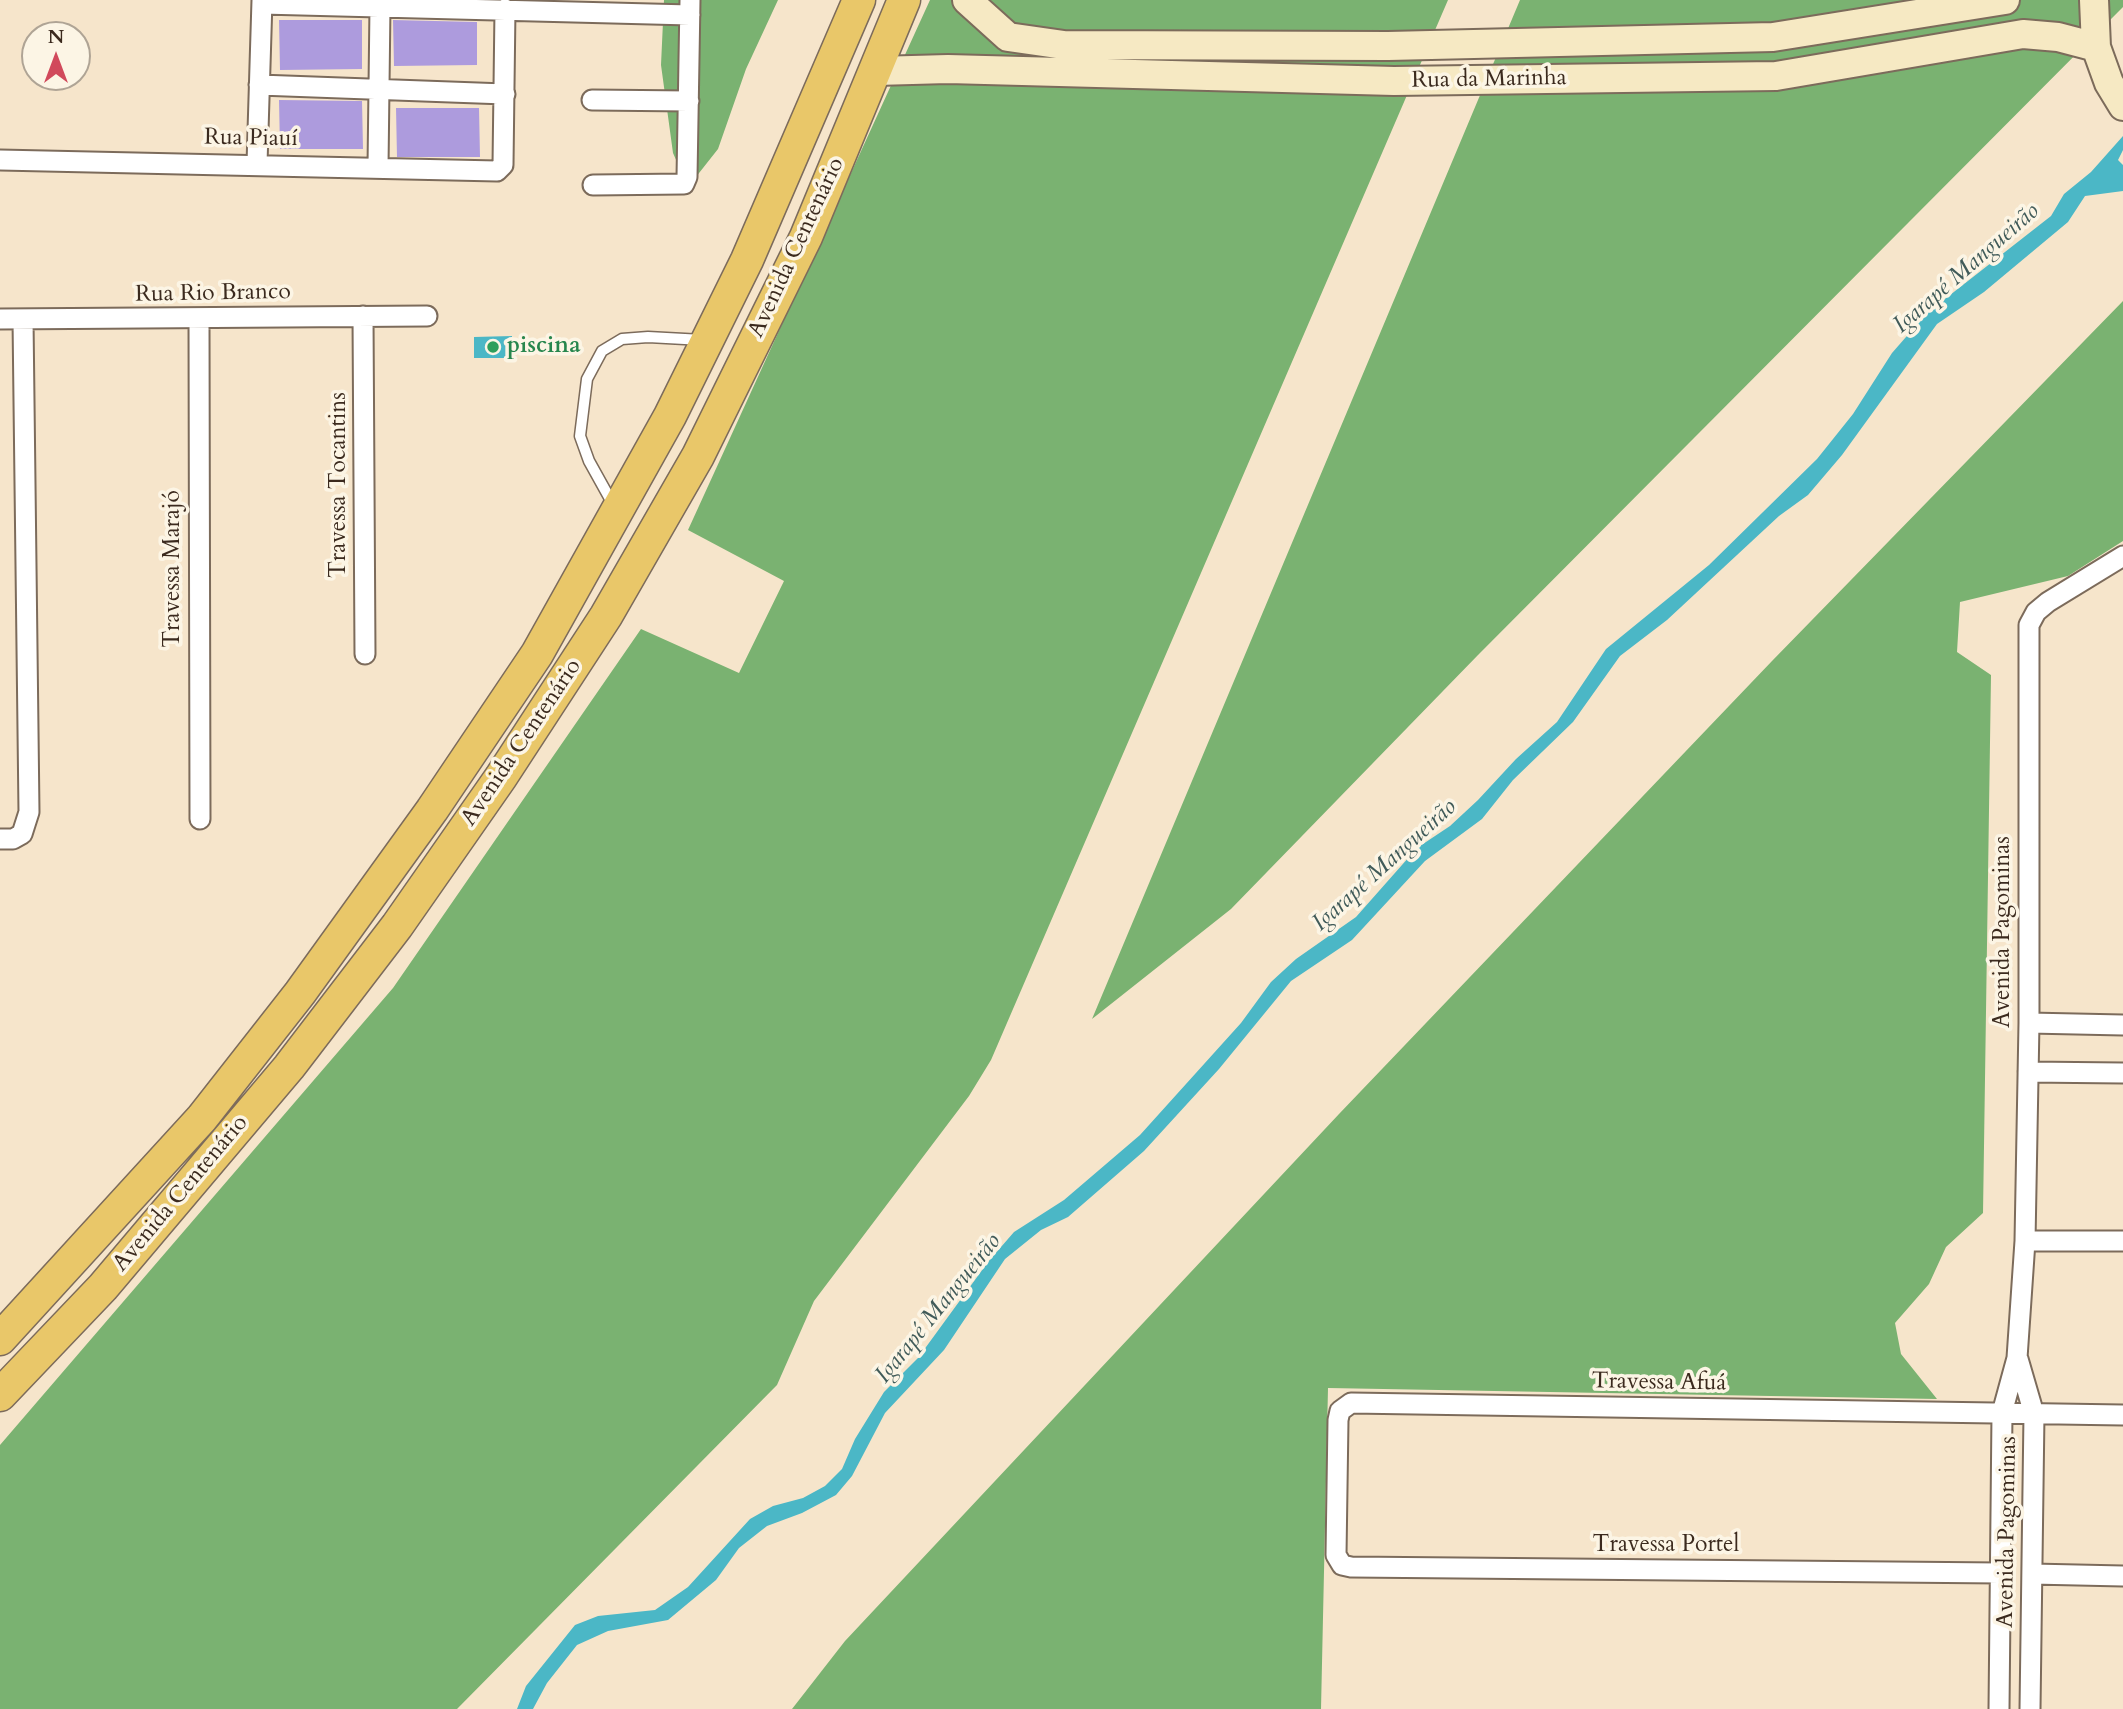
<!DOCTYPE html>
<meta charset="utf-8">
<style>
body{margin:0}
#map{position:relative;width:2123px;height:1709px;overflow:hidden;background:#f6e5cb;font-family:Cardo,serif}
canvas{display:block}
.north{position:absolute;left:21px;top:21px;width:70px;height:70px;box-sizing:border-box;background:#fcf5e5;border:2px solid #afa495;border-radius:50%;rotate:0deg;font-size:19px;font-weight:700;line-height:28px;text-align:center;color:#3b2a1e}
.north::after{content:'';display:block;margin:auto;width:24px;height:32px;background:#d1495b;clip-path:polygon(50% 0,100% 100%,50% 72%,0 100%)}
</style>
<div id="map">
<canvas width="2123" height="1709"></canvas>
<div class="north">N</div>
</div>
<script>
const g = document.querySelector('canvas').getContext('2d');
g.lineJoin = 'round';
function fillPath(path, color) {
  g.fillStyle = color;
  g.fill(path, 'evenodd');
}
function shape(rows) {
  const path = new Path2D();
  for (const r of rows) {
    path.moveTo(r[0], r[1]);
    for (let i = 2; i < r.length; i += 2) path.lineTo(r[i], r[i + 1]);
  }
  return path;
}
function trace(path, color, width, dash) {
  g.strokeStyle = color;
  g.lineWidth = width;
  g.lineCap = dash ? 'butt' : 'round';
  g.setLineDash(dash || []);
  g.stroke(path);
}
function drawText(font, color, halo, rows, align = 'center') {
  g.font = font + ' Cardo,serif';
  g.lineWidth = 7;
  g.setLineDash([]);
  g.textBaseline = 'middle';
  g.strokeStyle = halo;
  g.fillStyle = color;
  for (const [text, x, y, turn = 0] of rows) {
    g.save();
    g.translate(x, y);
    g.rotate((+turn || 0) * Math.PI / 180);
    g.textAlign = isNaN(turn) ? turn : align;
    if (halo) g.strokeText(text, 0, 0);
    g.fillText(text, 0, 0);
    g.restore();
  }
}
const forest = shape([
 [664,0,778,0,746,69,718,149,688,187,673,153,661,65],
 [930,0,1448,0,991,1060,969,1096,814,1301,777,1385,457,1709,0,1709,0,1445,393,988,641,629,739,673,784,581,688,530],
 [1520,0,2123,0,2123,7,1478,655,1231,909,1092,1019],
 [2123,301,2123,541,2068,576,1960,602,1957,652,1991,675,1983,1213,1946,1247,1929,1284,1895,1323,1901,1354,1937,1399,1328,1388,1321,1709,792,1709,845,1641,1339,1114,1772,661]
]);
const water = shape([
 [2123,136,2123,150,2118,160,2123,165,2123,191,2085,196,2068,222,1984,292,1937,324,1842,455,1808,495,1779,516,1667,620,1620,656,1573,722,1513,780,1482,819,1425,861,1352,940,1291,981,1219,1069,1144,1151,1068,1217,1041,1230,1005,1259,944,1350,885,1413,852,1476,836,1495,802,1513,767,1526,739,1548,716,1580,668,1620,608,1631,577,1645,547,1683,533,1709,517,1709,526,1686,575,1625,598,1616,655,1610,688,1587,750,1519,773,1506,803,1498,825,1486,842,1469,855,1439,884,1392,918,1358,988,1262,1014,1232,1064,1200,1140,1135,1241,1023,1271,982,1296,959,1356,917,1417,848,1450,826,1478,800,1516,759,1557,722,1606,649,1709,565,1817,459,1853,414,1892,353,1927,313,2051,216,2064,194,2091,172],
 [512,336,512,358,474,358,474,337]
]);
const building = shape([
 [279,20,362,20,362,69,280,70],
 [393,20,477,22,477,65,394,66],
 [279,100,362,101,363,149,280,149],
 [396,108,479,108,480,157,397,157]
]);
const service = shape([
 [614,506,589,461,580,436,587,379,602,351,622,339,648,337,703,340]
]);
const minor = shape([
 [262,4,690,15],
 [259,85,505,94],
 [592,100,689,101],
 [0,160,497,171,503,165,505,9],
 [257,164,262,0],
 [378,167,380,6],
 [593,185,684,184,687,177,690,0],
 [363,316,365,654],
 [0,319,427,316],
 [199,319,200,819],
 [0,839,13,839,22,834,29,812,23,319],
 [2029,1023,2123,1025],
 [2028,1072,2123,1073],
 [2025,1241,2123,1241],
 [2018,1359,2034,1414,2030,1709],
 [2000,1573,1351,1567,1342,1565,1336,1555,1338,1420,1340,1411,1351,1403,2123,1415],
 [2032,1574,2123,1576],
 [1999,1709,2002,1413,2017,1358,2025,1241,2029,1023,2029,625,2036,612,2048,602,2123,556]
]);
const secondary = shape([
 [967,0,1008,37,1064,45,1388,46,1773,37,2005,0],
 [2094,0,2096,47,2109,83,2123,106],
 [876,71,948,69,1394,81,1776,76,2023,34,2058,37,2096,47]
]);
const primary = shape([
 [0,1339,202,1118,300,993,432,810,537,654,670,416,747,260,859,0],
 [0,1395,103,1287,289,1067,397,926,501,777,606,616,698,456,806,237,904,0]
]);
const markers = [
 [493,347,7,"#2e9e5b"]
];
const streetNames = [
 ["Rua da Marinha",1489,80,-1],
 ["Rua Piauí",251,139,1],
 ["Avenida Centenário",797,248,-65],
 ["Rua Rio Branco",213,294,-1],
 ["Travessa Tocantins",340,485,-90],
 ["Travessa Marajó",174,569,-90],
 ["Avenida Centenário",522,743,-56],
 ["Avenida Pagominas",2004,932,-90],
 ["Avenida Centenário",181,1194,-50],
 ["Travessa Afuá",1659,1383,1],
 ["Avenida Pagominas",2008,1532,-89],
 ["Travessa Portel",1666,1546]
];
const leisureNames = [
 ["piscina",507,347]
];
const waterNames = [
 ["Igarapé Mangueirão",1967,269,-41],
 ["Igarapé Mangueirão",1385,866,-42],
 ["Igarapé Mangueirão",939,1309,-51]
];
fillPath(forest, '#7ab271');
fillPath(water, '#4bb7c6');
fillPath(building, '#ad9bdd');
trace(service, '#7c6b5b', 13);
trace(minor, '#7c6b5b', 23);
trace(secondary, '#7c6b5b', 32);
trace(primary, '#7c6b5b', 35);
trace(service, '#fff', 10);
trace(minor, '#fff', 19);
trace(secondary, '#f6e9c3', 28);
trace(primary, '#e9c769', 32);
for (const [x, y, r, color] of markers) {
  const dot = new Path2D();
  dot.arc(x, y, r, 0, 2 * Math.PI);
  g.fillStyle = color;
  g.fill(dot);
  trace(dot, '#fcf5e5', 2.5);
}
drawText('23px', '#3b2a1e', '#fcf5e5', streetNames);
drawText('bold 23px', '#27864d', '#fcf5e5', leisureNames, 'left');
drawText('italic 24px', '#415b59', '#fcf5e5', waterNames);
</script>
